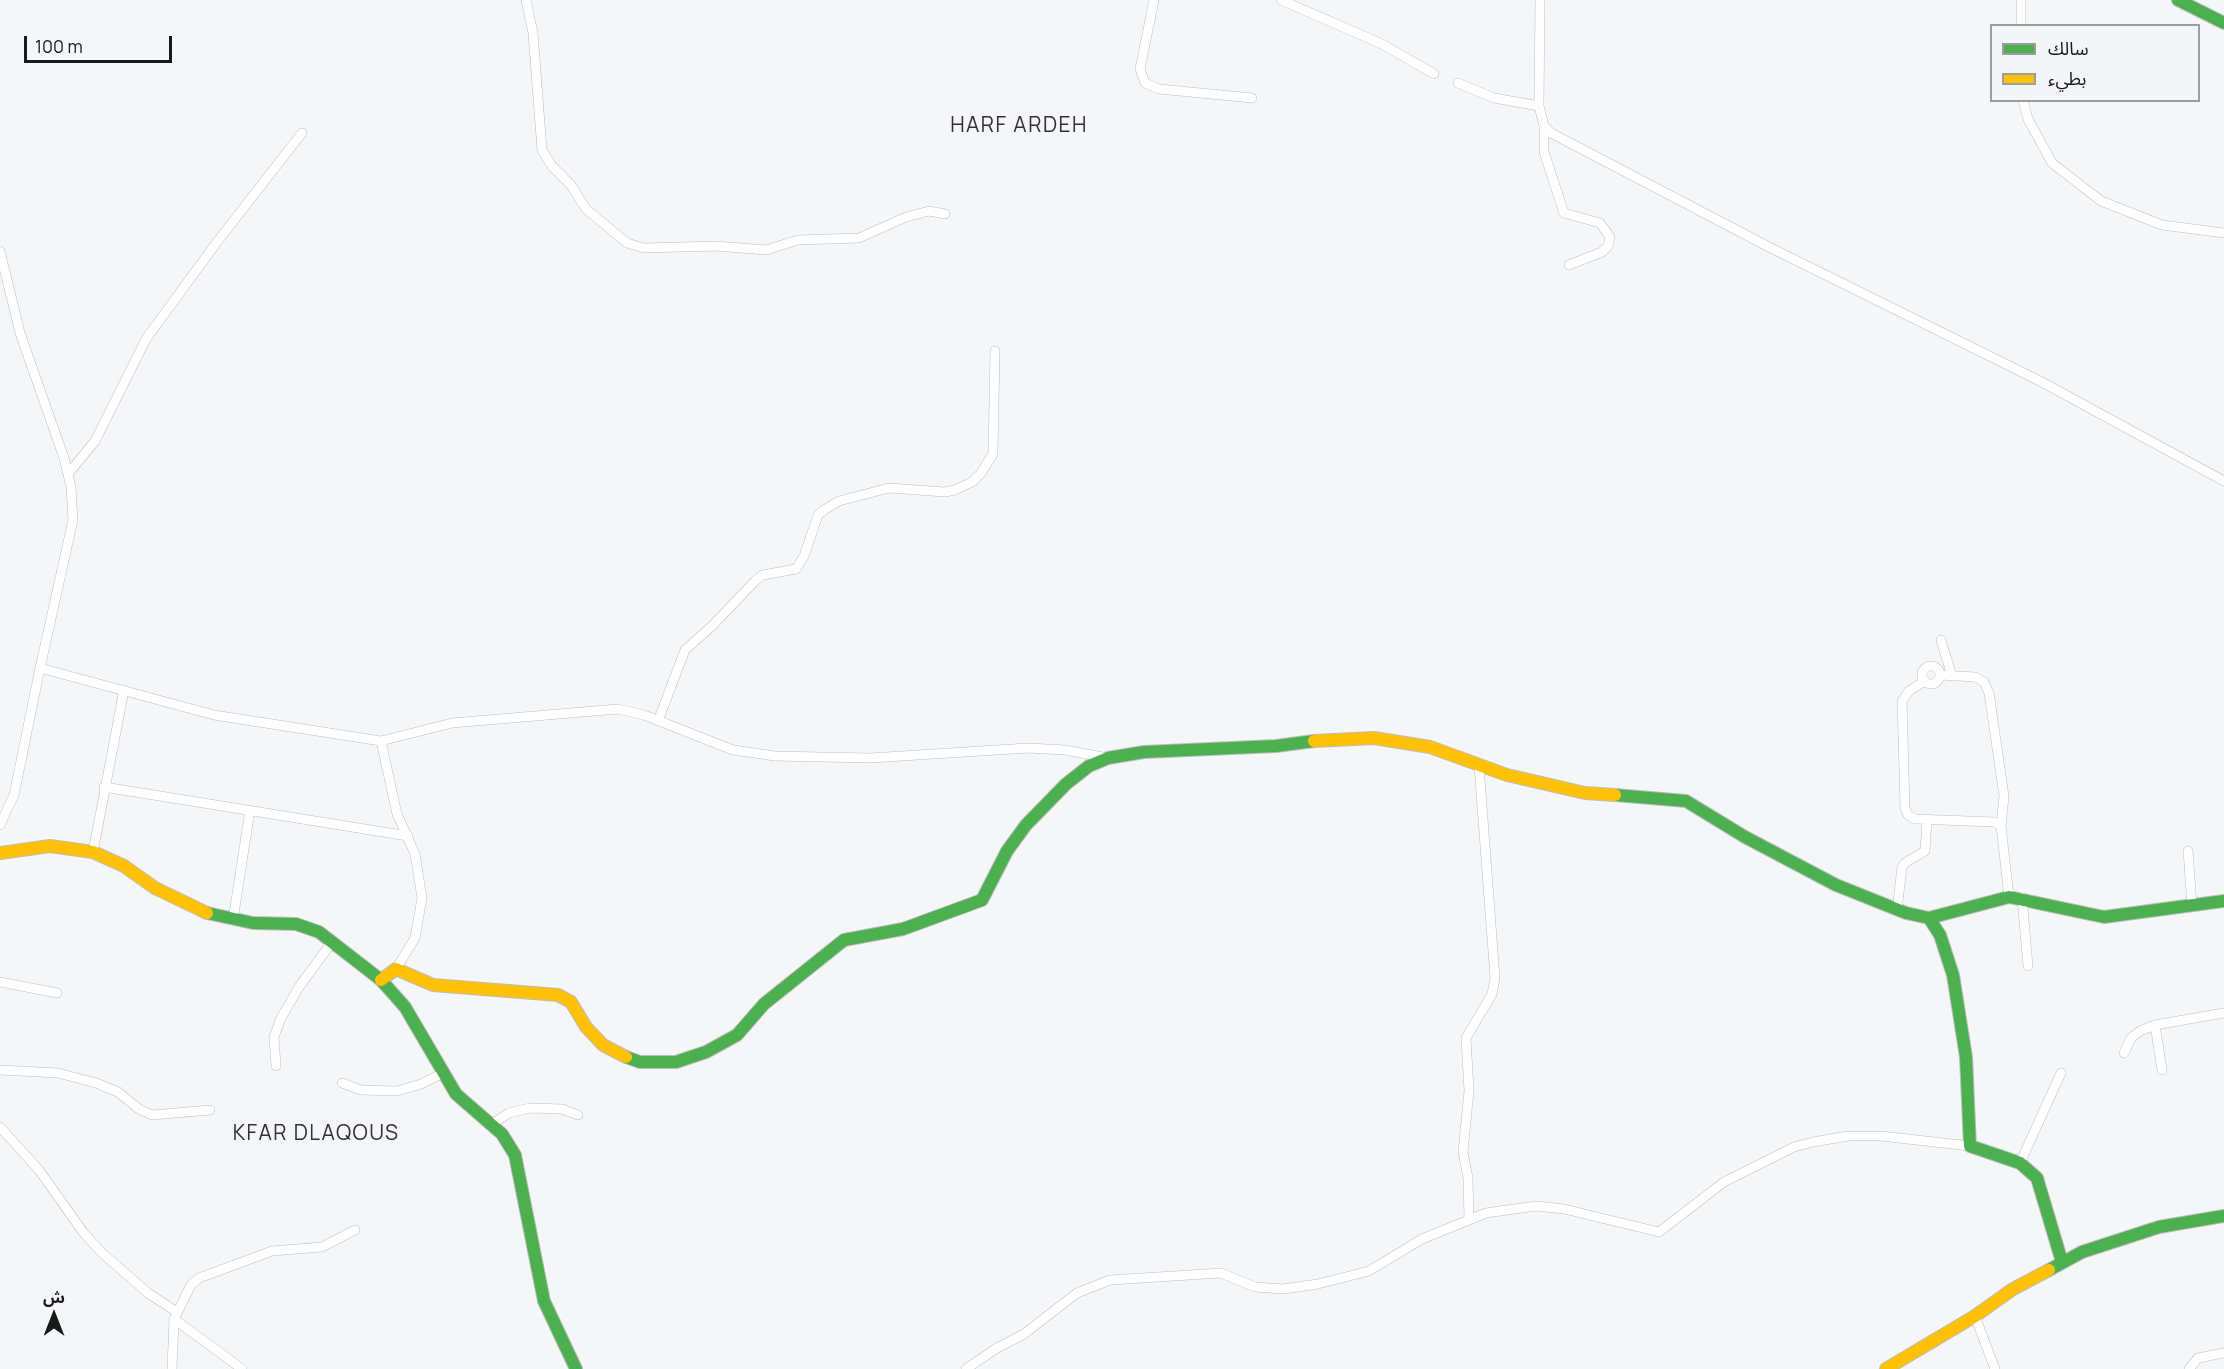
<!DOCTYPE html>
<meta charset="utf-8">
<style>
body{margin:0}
#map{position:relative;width:2224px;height:1369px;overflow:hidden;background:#f5f6f8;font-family:Manrope,"Noto Sans Arabic",sans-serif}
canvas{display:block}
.legend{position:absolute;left:1990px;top:24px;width:210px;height:78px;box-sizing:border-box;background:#f4f5f9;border:2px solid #9c9da0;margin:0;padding:8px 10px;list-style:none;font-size:18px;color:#18191a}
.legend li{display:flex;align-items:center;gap:12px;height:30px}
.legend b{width:30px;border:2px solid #9c9da0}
.north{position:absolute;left:24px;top:1285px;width:60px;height:60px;-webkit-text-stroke:4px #f4f5f9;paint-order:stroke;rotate:0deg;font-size:16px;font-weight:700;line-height:24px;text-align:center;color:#18191a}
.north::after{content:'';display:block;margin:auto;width:21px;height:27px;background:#18191a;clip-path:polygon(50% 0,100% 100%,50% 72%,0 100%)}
.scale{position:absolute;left:24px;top:36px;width:148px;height:27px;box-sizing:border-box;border:3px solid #18191a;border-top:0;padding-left:8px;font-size:18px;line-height:21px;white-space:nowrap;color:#18191a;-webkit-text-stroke:4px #f4f5f9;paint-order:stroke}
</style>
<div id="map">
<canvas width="2224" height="1369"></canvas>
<ul class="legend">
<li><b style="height:8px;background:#4caf50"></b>سالك</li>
<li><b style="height:8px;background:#ffc107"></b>بطيء</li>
</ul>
<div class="north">ش</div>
<div class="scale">100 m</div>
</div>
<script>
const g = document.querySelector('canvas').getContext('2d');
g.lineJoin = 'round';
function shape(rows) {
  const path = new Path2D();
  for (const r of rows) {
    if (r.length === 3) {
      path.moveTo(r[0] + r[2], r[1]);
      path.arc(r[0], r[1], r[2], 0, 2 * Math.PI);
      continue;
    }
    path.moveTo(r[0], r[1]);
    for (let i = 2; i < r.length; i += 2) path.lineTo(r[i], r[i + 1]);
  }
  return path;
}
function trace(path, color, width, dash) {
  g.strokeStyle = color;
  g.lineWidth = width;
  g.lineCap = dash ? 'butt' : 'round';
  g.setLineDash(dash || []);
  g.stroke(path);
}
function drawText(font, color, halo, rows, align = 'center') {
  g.font = font + ' Manrope,sans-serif';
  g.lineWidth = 4.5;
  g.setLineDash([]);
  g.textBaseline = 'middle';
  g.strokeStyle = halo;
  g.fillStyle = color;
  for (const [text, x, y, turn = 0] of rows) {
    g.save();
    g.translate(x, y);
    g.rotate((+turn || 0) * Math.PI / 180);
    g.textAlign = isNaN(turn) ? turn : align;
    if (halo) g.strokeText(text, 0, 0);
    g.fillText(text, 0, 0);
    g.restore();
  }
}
const street = shape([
 [526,0,533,33,542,150,552,166,571,185,586,209,627,243,644,248,716,246,766,250,798,240,859,238,906,217,929,211,945,214],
 [1154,0,1140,69,1145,83,1159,89,1252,98],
 [1281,0,1382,44,1434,74],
 [1540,0,1539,106,1544,126,1551,133,1769,247,2040,381,2224,481],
 [2021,26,2021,0],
 [1458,83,1494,98,1539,106],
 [2023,100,2028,119,2052,163,2101,201,2162,225,2224,233],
 [1544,126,1544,152,1564,213,1600,223,1610,237,1608,246,1602,252,1569,265],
 [0,251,20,333,64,458,71,487,73,520,40,668],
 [68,474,95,441,146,339,217,242,302,133],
 [1941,640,1952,676],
 [1931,675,9],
 [1940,675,1975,677,1984,682,1989,693,2004,796,2001,826,2009,897],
 [1925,681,1909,691,1902,701,1905,808,1908,815,1915,819,1994,822,2001,826],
 [658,721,685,650,712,626,756,580,763,575,796,569,804,556,818,515,824,510,839,501,889,488,945,492,955,490,972,482,981,473,993,454,995,351],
 [381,741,397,814,415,854,422,898,415,938,396,969],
 [104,787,408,836],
 [0,825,14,795,40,668,214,715,381,741,452,723,618,709,644,715,733,750,775,756,870,758,1028,748,1065,750,1108,758],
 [2188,851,2192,905],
 [93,852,124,690],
 [2022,898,2028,966],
 [1897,910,1902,867,1905,863,1925,851,1927,820],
 [233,920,250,810],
 [0,982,57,993],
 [2155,1025,2162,1070],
 [2124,1053,2131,1038,2140,1031,2155,1025,2224,1013],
 [276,1066,274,1037,281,1018,299,987,332,942],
 [0,1070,58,1073,96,1083,118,1092,139,1109,152,1115,210,1110],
 [342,1083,361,1090,397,1091,421,1084,443,1073],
 [492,1124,509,1113,530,1108,562,1109,578,1115],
 [0,1127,39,1170,83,1232,101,1252,148,1293,177,1312],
 [2020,1163,2061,1073],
 [1469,1220,1468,1178,1463,1152,1469,1091,1466,1038,1492,994,1495,978,1479,766],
 [1975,1316,1995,1369],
 [174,1319,242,1369],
 [172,1369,174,1319,191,1285,199,1278,272,1251,322,1247,355,1230],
 [966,1369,997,1348,1024,1334,1077,1293,1110,1280,1221,1273,1255,1287,1283,1289,1318,1284,1369,1271,1422,1239,1486,1213,1536,1206,1564,1209,1659,1232,1724,1182,1794,1147,1813,1142,1848,1136,1881,1136,1970,1146],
 [2189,1369,2198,1358,2224,1353]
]);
const fast = shape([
 [2178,0,2224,23],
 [1615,795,1686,801,1745,837,1836,885,1906,913,1929,918,2009,897,2104,917,2224,901],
 [207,913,253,923,296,924,319,932,381,980,405,1007,456,1094,502,1134,515,1155,544,1301,576,1369],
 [1929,918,1940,935,1953,975,1966,1057,1970,1146,2020,1163,2037,1178,2062,1262],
 [626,1057,640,1062,676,1062,706,1052,737,1035,764,1004,844,940,903,929,982,900,1007,851,1026,825,1066,784,1089,766,1108,758,1144,752,1276,746,1314,741],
 [2049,1270,2082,1252,2159,1227,2224,1216]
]);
const slow = shape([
 [1314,741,1374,738,1430,747,1507,775,1585,793,1615,795],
 [0,853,50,846,93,852,124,866,155,888,207,913],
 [381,980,396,969,433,985,558,995,571,1002,586,1027,603,1045,626,1057],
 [1886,1369,1975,1316,2013,1289,2049,1270]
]);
const quarterNames = [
 ["HARF ARDEH",1019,126],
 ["KFAR DLAQOUS",316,1134]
];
trace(street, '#bdbdbf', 10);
trace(fast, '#bdbdbf', 14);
trace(slow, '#bdbdbf', 14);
trace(street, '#fefefe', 9);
trace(fast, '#4caf50', 12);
trace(slow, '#ffc107', 12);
g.letterSpacing = '1.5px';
drawText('21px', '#303134', '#f4f5f9', quarterNames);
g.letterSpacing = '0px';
</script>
